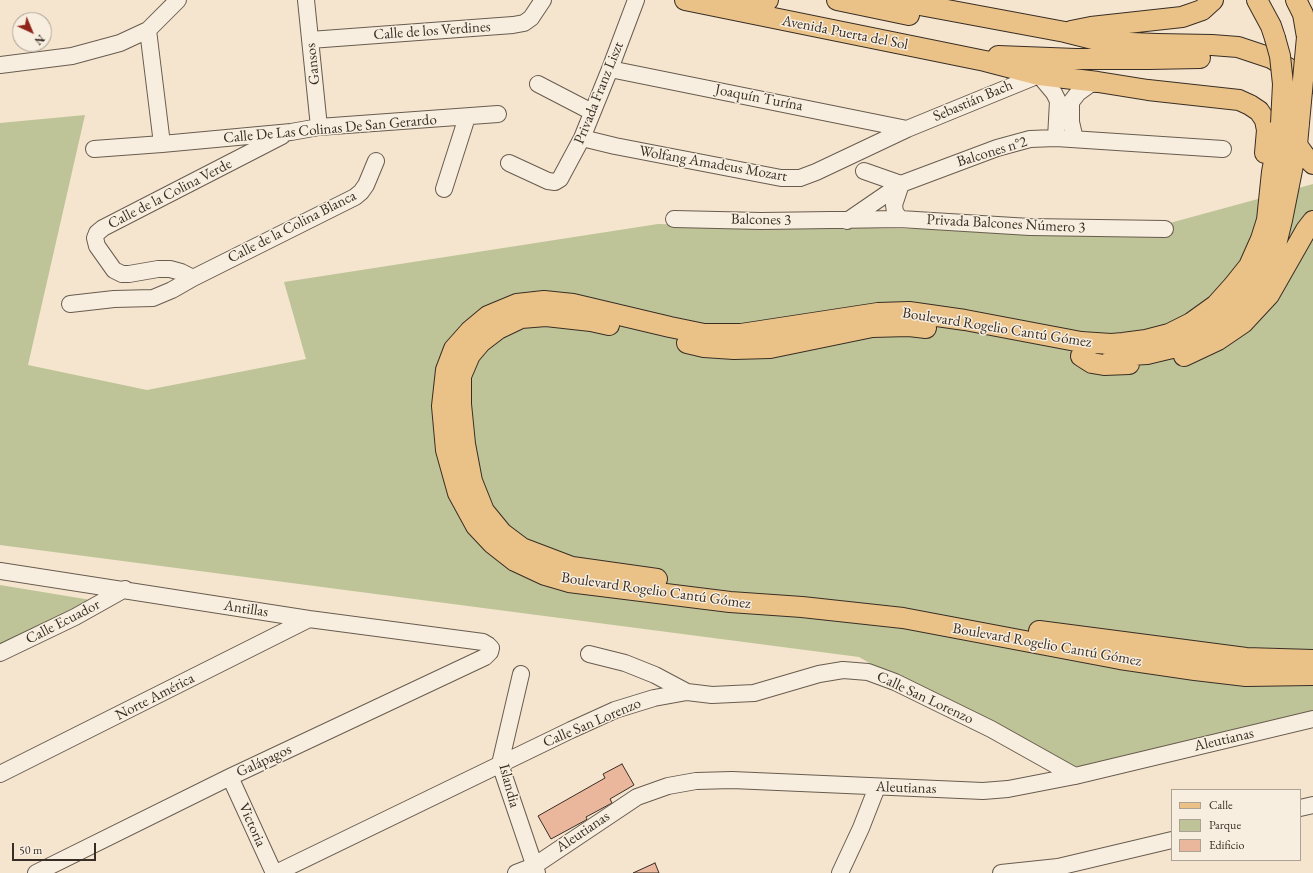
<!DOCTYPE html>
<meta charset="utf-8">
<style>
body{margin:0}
#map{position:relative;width:1313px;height:873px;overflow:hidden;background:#f5e5ce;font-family:"EB Garamond",serif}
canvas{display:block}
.legend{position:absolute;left:1171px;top:789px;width:130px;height:72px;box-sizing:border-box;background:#f8eedf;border:1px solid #aca195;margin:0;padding:5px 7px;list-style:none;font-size:12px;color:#392e25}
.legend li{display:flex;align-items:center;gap:8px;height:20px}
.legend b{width:20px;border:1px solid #aca195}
.north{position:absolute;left:12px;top:12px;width:40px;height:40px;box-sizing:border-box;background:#f8eedf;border:1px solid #aca195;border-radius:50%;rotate:136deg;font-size:11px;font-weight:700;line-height:16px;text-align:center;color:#392e25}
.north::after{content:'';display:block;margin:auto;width:14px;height:18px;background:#8f2418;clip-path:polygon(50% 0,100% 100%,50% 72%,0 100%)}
.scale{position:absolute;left:12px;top:843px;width:84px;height:18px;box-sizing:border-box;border:2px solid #392e25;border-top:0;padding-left:5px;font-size:12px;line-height:14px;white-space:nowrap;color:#392e25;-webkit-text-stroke:3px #f8eedf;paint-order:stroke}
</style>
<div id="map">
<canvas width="1313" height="873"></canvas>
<ul class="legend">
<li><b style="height:5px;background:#eac287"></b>Calle</li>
<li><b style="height:11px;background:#bec497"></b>Parque</li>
<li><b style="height:11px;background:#eab79c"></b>Edificio</li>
</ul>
<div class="north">N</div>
<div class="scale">50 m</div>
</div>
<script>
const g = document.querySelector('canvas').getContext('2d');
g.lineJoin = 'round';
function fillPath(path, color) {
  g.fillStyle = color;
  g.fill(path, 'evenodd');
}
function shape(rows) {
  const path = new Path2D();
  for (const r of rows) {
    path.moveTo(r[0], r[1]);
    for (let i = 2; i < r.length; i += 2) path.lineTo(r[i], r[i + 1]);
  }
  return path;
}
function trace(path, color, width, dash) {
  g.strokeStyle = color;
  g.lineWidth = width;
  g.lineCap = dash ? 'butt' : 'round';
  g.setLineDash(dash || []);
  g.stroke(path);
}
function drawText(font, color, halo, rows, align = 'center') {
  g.font = font + ' "EB Garamond",serif';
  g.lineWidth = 3;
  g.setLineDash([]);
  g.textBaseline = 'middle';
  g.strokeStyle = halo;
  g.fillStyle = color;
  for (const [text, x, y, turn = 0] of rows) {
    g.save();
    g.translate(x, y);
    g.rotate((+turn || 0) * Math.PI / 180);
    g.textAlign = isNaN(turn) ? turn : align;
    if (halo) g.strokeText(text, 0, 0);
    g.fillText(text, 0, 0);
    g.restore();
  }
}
const green = shape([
 [85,115,28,365,147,390,306,359,284,282,658,224,1133,233,1313,184,1313,715,1070,778,859,657,0,545,0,123],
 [0,585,97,601,0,648]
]);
const building = shape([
 [622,764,634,785,610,799,612,803,586,817,587,819,586,820,551,839,538,816,605,778,603,774,622,764],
 [655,863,659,873,633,873,655,863]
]);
const minor = shape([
 [306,0,319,127],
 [148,30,162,144],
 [310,40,513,25,524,23,531,18,543,0],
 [0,65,72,56,120,43,148,30,178,0],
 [610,69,907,129],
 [538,84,592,112],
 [582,138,615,146,781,178,800,178,816,172,907,129,1039,75,1054,93,1058,101,1056,138],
 [1075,139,1071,122,1071,102,1078,93,1089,85,1098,82],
 [94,149,162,144,291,132,319,127,498,114],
 [509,163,548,181,555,182,560,179,582,138,610,69,636,0],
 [864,171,901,184,894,205,895,212,900,219],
 [444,189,467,117],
 [674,219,761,221,900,219,1030,227,1165,229],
 [847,221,901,184,997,148,1030,139,1056,138,1223,149],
 [193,278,181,272,170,269,158,269,129,274,122,274,114,270,97,246,95,238,97,233,103,228,282,136],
 [70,304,114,299,153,298,172,290,193,278,355,197,361,192,366,185,376,161],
 [0,571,309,619,483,642,488,645,491,648,490,652,485,657,230,777,36,873],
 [0,653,75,617,125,589],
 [589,654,625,663,655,675,687,692],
 [521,674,500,764,537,873],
 [0,774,309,619],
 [230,777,274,873],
 [1300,808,1313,805],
 [276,873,571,730,615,710,654,698,687,692,712,695,754,693,819,674,843,670,868,672,895,682,991,729,1075,776],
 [516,873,534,866,637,797,668,786,696,781,732,780,983,791,1008,789,1075,776,1313,719],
 [840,873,861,828,877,787],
 [1001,873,1058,867,1172,840]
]);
const major = shape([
 [685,0,985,61,1039,75,1098,82,1148,90,1239,100,1250,105,1259,111,1265,120,1267,130,1265,153],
 [837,0,909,15],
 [893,0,1065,32,1105,42,1157,44,1212,45,1238,47,1271,58,1313,83],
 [1257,0,1271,26,1275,38],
 [1296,0,1303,14,1307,37],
 [738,10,768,0],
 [1071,31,1091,27,1182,17,1202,10,1213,0],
 [998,56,1076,59,1149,59,1200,58],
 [1281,123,1272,172,1267,220,1261,239,1249,266,1233,286,1216,305,1191,323,1169,334,1146,340,1123,343,1111,344,1081,342,965,320,909,312,878,313,741,334,704,334,670,327,573,304,544,301,517,304,488,316,470,331,454,349,446,370,442,406,446,450,458,493,476,526,492,543,515,561,545,575,569,582,730,602,802,607,903,618,1120,659,1195,670,1246,676,1313,675],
 [1297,145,1305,156,1313,164],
 [609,325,591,321,546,316,521,318,498,329,481,342,470,355,461,376,461,404,465,444,472,481,484,511,502,533,522,548,572,567,657,579],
 [687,343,704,347,734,349,770,348,872,327,909,326,926,328],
 [1081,356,1092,363,1104,365,1129,364],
 [1113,356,1147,354,1172,348,1199,334,1224,318,1246,297,1262,275,1275,249,1282,220,1297,145,1299,123],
 [1184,356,1218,340,1243,323,1269,295,1306,230,1313,221],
 [1039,631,1246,658,1313,660]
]);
const majorBridge = shape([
 [1275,38,1280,56,1283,84,1281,123],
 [1299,123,1307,37]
]);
const streetNames = [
 ["Calle de los Verdines",432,31,-4],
 ["Avenida Puerta del Sol",845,33,11],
 ["Gansos",313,64,-96],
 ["Privada Franz Liszt",599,93,-68],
 ["Joaquín Turína",759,98,11],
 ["Sebastián Bach",973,101,-23],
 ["Calle De Las Colinas De San Gerardo",330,129,-5],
 ["Balcones n°2",992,152,-17],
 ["Wolfang Amadeus Mozart",713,164,10],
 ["Calle de la Colina Verde",170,194,-27],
 ["Balcones 3",761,220,1],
 ["Privada Balcones Número 3",1006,224,3],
 ["Calle de la Colina Blanca",292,227,-27],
 ["Boulevard Rogelio Cantú Gómez",997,328,9],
 ["Boulevard Rogelio Cantú Gómez",656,591,8],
 ["Antillas",246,609,9],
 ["Calle Ecuador",63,622,-27],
 ["Boulevard Rogelio Cantú Gómez",1047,645,10],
 ["Norte América",155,697,-27],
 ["Calle San Lorenzo",925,698,25],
 ["Calle San Lorenzo",592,723,-23],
 ["Aleutianas",1224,740,-13],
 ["Galápagos",264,761,-25],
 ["Islandia",509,786,75],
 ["Aleutianas",906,788,2],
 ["Victoria",252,825,66],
 ["Aleutianas",583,832,-34]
];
fillPath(green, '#bec497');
fillPath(building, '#eab79c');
trace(building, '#392e25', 1);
trace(minor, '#685c4f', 18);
trace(major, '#392e25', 22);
trace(minor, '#f8eedf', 16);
trace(major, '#eac287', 20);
trace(majorBridge, '#392e25', 22, []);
trace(majorBridge, '#eac287', 20);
drawText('15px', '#392e25', '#f8eedf', streetNames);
</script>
